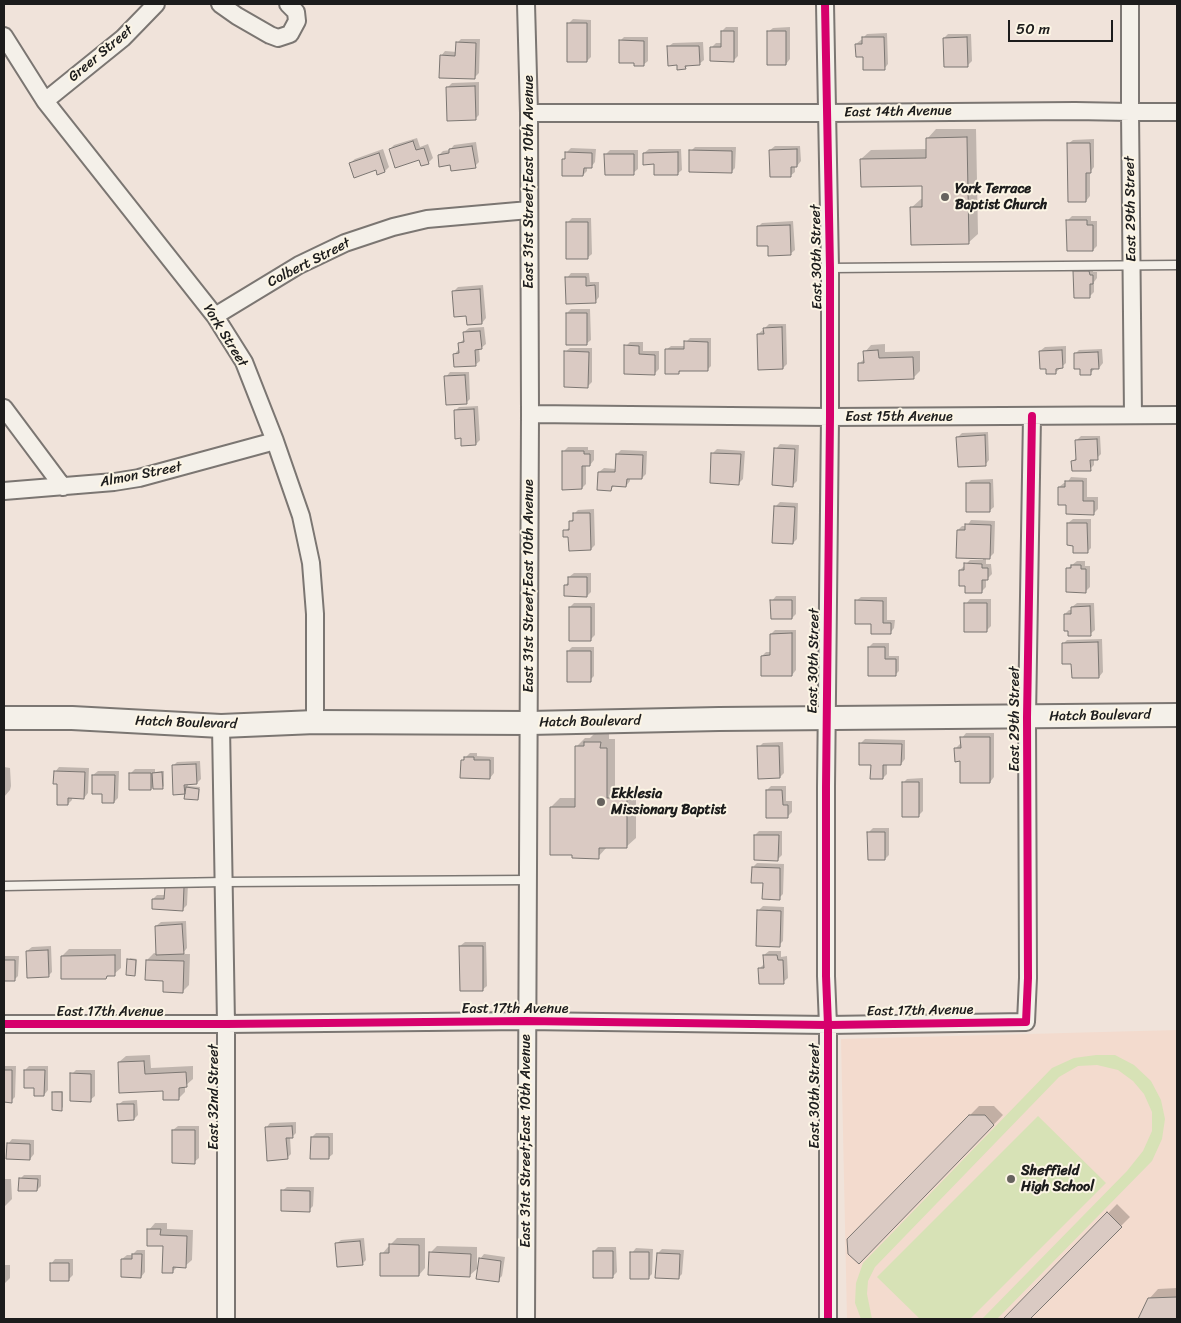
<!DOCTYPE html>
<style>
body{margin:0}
#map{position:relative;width:1181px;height:1323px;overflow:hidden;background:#f0e3da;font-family:Sriracha,sans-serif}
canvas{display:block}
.frame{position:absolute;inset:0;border:5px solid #1c1c1c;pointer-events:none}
.scale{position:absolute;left:1008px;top:20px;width:105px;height:22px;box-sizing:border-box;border:2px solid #1c1c1c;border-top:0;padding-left:6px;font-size:15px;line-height:18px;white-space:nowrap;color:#1c1c1c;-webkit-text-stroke:4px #fcf5e5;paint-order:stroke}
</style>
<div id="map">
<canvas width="1181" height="1323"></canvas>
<div class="frame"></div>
<div class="scale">50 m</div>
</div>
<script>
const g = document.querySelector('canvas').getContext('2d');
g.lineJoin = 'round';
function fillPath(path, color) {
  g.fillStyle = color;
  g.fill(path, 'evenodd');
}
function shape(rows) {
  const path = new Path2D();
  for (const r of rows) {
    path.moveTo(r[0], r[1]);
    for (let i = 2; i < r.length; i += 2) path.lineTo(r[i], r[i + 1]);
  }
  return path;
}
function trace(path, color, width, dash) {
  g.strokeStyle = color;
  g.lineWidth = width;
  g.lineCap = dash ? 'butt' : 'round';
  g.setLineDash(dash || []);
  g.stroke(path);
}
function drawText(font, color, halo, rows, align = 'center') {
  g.font = font + ' Sriracha,sans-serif';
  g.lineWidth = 4;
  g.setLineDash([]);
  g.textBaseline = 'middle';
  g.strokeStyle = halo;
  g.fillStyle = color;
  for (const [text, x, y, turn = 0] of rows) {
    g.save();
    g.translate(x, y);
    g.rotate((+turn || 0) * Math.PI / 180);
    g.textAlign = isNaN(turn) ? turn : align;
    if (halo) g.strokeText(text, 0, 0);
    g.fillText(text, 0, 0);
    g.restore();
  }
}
const built = shape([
 [1177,1030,1177,1319,847,1319,841,1039]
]);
const green = shape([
 [1096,1055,1115,1055,1134,1065,1151,1081,1161,1100,1165,1119,1162,1139,1152,1161,997,1319,982,1319,1127,1171,1143,1151,1152,1131,1152,1112,1144,1094,1133,1081,1118,1070,1097,1065,1078,1066,1059,1077,875,1267,868,1281,867,1294,872,1319,861,1319,855,1303,856,1283,863,1263,1052,1068,1074,1058],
 [1038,1116,1106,1183,970,1319,920,1319,877,1277]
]);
const shadow = shape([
 [573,19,591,20,591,57,587,61,568,24],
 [726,27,738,27,738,56,734,60,712,47,716,43,722,43,722,31],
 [790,27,790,59,786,64,768,32,773,28],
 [887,33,888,64,884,69,864,55,856,44,861,40,863,40,863,38,867,34],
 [948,34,971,34,972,61,968,65,944,38],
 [624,37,648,37,648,61,643,65,635,62,620,41],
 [461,39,480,39,479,73,475,77,441,56,445,51,457,52,457,43],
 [703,42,704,60,699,64,689,65,685,68,678,64,668,47,673,43],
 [479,82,479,115,475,119,448,87,452,83],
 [936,129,976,129,978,234,968,243,911,208,921,199,923,199,923,185,861,159,871,150,927,149,927,139],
 [417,138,420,147,428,144,433,158,428,163,390,149,394,145],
 [1094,139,1094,167,1090,172,1090,196,1086,201,1068,144,1073,140],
 [476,142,479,162,475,166,451,164,439,155,443,151,450,150,454,145],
 [775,146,800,146,801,161,797,166,795,166,795,172,790,176,770,150],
 [695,147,736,147,735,168,731,172,691,151],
 [571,148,596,149,595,162,591,167,587,167,587,171,583,175,564,160,566,157,567,152],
 [383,149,389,167,385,171,350,163,355,159],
 [649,149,681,149,682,170,677,174,655,163,644,153],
 [610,150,638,150,638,169,633,173,606,154],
 [1072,216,1091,216,1091,221,1097,221,1097,246,1093,250,1068,220],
 [572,218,591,218,592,254,587,258,567,223],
 [793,221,795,250,790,254,769,244,758,227,762,223],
 [1078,267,1093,267,1093,272,1097,272,1097,278,1094,282,1094,292,1090,296,1074,272],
 [571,273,589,273,590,282,599,282,599,297,595,302,567,278],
 [483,285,486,318,482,323,467,315,454,291,458,287],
 [571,309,590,309,591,340,586,344,567,313],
 [769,324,786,324,787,364,783,368,758,334,763,330,765,330,765,328],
 [484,327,486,344,481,348,479,348,480,361,475,365,454,355,458,350,460,350,460,343,464,339,464,332,469,328],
 [690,338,711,338,711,366,707,370,682,370,678,373,666,350,671,346,686,346,686,342],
 [630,342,643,342,643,351,659,351,659,369,654,374,626,346],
 [885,344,885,352,920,351,920,371,914,377,859,364,865,358,865,352,871,345],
 [1066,346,1066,363,1055,373,1047,367,1040,351,1045,347],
 [570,348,592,348,592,382,588,386,565,352],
 [1102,349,1103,363,1099,368,1095,368,1090,374,1081,368,1075,354,1079,350],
 [450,372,469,372,470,399,466,403,446,377],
 [478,406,480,440,476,444,462,437,455,411,459,407],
 [988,432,989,460,985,465,958,437,962,433],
 [1081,436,1100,436,1101,454,1097,458,1094,458,1094,465,1090,469,1073,461,1077,457,1077,440],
 [780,444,799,445,797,481,793,485,776,449],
 [568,447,588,447,588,450,594,450,594,460,590,465,586,464,586,484,582,488,564,451],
 [717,449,745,451,743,479,739,483,713,453],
 [621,450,647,451,646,474,642,478,630,478,630,481,626,486,615,485,611,489,599,472,604,468,616,469,617,454],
 [1071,477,1087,478,1087,497,1098,497,1098,509,1093,514,1067,504,1059,487,1064,483,1067,483],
 [993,479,994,507,989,511,967,484,971,480],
 [780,502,798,503,797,539,793,543,776,506],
 [594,509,595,545,591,549,570,536,565,531,570,527,570,522,574,518,574,514,578,510],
 [1073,519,1091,519,1091,548,1087,552,1074,544,1068,523],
 [971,520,995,521,994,553,989,558,986,557,986,564,991,564,992,574,987,579,986,579,986,587,981,592,967,585,960,570,970,560,983,560,983,557,958,530,962,526,967,526],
 [1077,561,1085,561,1085,566,1090,566,1090,587,1086,591,1067,569],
 [574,573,591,573,591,592,587,596,565,586,569,581,569,577],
 [776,596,796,596,796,614,792,618,772,601],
 [861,597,887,597,887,620,895,620,894,628,890,633,872,623,856,601],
 [970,599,991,599,991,626,987,630,966,604],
 [574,603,595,603,595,635,591,639,570,607],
 [1077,603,1094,603,1095,630,1090,634,1065,614,1069,610,1072,610,1072,607],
 [775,630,796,630,796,670,792,675,762,656,766,652,771,652,771,634],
 [1102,639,1103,672,1099,677,1072,662,1063,644,1067,640],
 [873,643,889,643,889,656,899,656,899,671,895,675,869,647],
 [572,647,594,647,594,676,590,680,568,651],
 [966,733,994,733,994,777,990,782,961,760,956,748,960,744,962,744,962,738],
 [594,734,609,734,609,739,615,739,615,790,636,790,636,838,626,847,607,847,598,857,551,807,560,798,576,798,576,747,585,738,590,738],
 [865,739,905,740,905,759,901,764,887,764,887,774,883,778,872,764,861,743],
 [783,742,784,773,780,777,759,747,763,743],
 [470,753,477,753,477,756,494,757,494,773,490,778,462,761],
 [200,761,201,779,197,783,188,783,188,786,200,787,199,797,197,799,187,791,184,793,173,766,177,762],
 [4,767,10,768,11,786,10,790,4,797],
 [59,767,89,768,88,793,84,798,72,797,72,800,68,804,55,772],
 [135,769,155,769,155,772,164,771,164,786,163,787,154,786,151,789,131,773],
 [98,771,119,771,118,798,114,802,103,793,93,775],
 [923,778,923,811,919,815,903,783,907,779],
 [771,786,786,786,786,801,792,801,792,812,787,817,767,790],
 [873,828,889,828,889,855,885,859,869,832],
 [759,831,782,831,782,855,778,859,755,835],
 [757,863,784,864,783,894,779,898,753,867],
 [170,883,188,884,187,905,183,909,153,899,157,895,166,895,166,887],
 [763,906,784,907,783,941,779,945,759,910],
 [186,921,187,948,182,954,190,954,189,985,183,991,164,979,147,960,154,953,158,954,156,926,161,922],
 [465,942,486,942,487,986,482,990,460,946],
 [51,946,52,972,48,976,27,951,32,947],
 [69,949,121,949,121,968,114,974,109,975,106,978,62,956],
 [769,951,781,951,781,957,787,956,788,978,783,982,760,968,765,963,764,955],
 [4,956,19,956,18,976,14,980,4,980],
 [130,958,137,959,136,973,134,975,129,960],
 [150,1055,151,1068,193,1066,193,1079,185,1086,185,1092,179,1098,119,1062,126,1056],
 [4,1066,16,1066,15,1097,11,1101,4,1101],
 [29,1066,48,1066,48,1090,44,1095,35,1087,25,1070],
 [76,1070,95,1070,95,1096,90,1100,72,1074],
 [55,1091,63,1091,63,1107,61,1109,53,1092],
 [137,1100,138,1115,134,1119,118,1105,123,1101],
 [979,1106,994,1106,1003,1115,859,1263,848,1239],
 [296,1122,296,1133,292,1137,290,1137,291,1154,287,1158,266,1128,270,1123],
 [4,1123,5,1151,4,1152],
 [178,1126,199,1126,199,1158,194,1162,173,1130],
 [316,1133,333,1133,333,1154,328,1158,312,1137],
 [12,1139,34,1140,34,1154,30,1159,8,1144],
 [24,1175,41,1175,41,1186,37,1190,20,1179],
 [4,1179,11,1179,12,1199,5,1206,4,1206],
 [287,1187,314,1187,313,1206,309,1210,282,1191],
 [1117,1204,1130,1217,1028,1319,1005,1319],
 [155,1223,167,1223,167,1229,193,1230,192,1260,185,1266,178,1266,172,1272,164,1245,149,1230],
 [364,1238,366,1260,362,1264,336,1244,341,1240],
 [397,1238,425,1238,425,1268,419,1275,382,1254,388,1247,390,1247,390,1245],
 [437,1246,477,1247,477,1269,470,1275,430,1253],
 [598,1247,616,1247,617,1272,612,1277,594,1251],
 [636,1248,653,1249,652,1274,648,1278,632,1253],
 [662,1249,684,1250,682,1274,678,1278,658,1253],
 [137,1250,145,1250,145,1272,141,1277,122,1259,127,1255,132,1255],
 [484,1254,505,1257,502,1276,498,1280,480,1259],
 [55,1259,73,1259,73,1275,69,1279,51,1264],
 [4,1265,10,1265,10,1278,5,1283,4,1283],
 [1177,1288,1177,1319,1139,1319,1149,1299,1158,1289]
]);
const building = shape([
 [567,23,587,23,587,62,567,62,567,23],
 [721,31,734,31,734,62,710,61,710,47,721,47,721,31],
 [767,31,786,31,786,65,767,65,767,31],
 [862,37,884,37,885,70,863,70,863,57,856,57,855,44,862,44,862,37],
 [967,37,968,67,944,67,943,38,967,37],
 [619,40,644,41,644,66,634,66,634,63,619,63,619,40],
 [456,42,476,43,475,79,439,78,440,55,455,56,456,42],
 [667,46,699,46,700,65,685,66,686,69,677,70,677,65,668,66,667,46],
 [475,86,476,120,447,121,446,87,475,86],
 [967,137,969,244,911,245,910,207,922,207,922,186,861,187,860,159,926,158,926,138,967,137],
 [413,141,416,150,424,148,429,164,421,166,419,160,395,168,389,149,413,141],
 [1067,143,1090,143,1091,173,1086,173,1086,202,1068,202,1067,143],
 [472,146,476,168,451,171,450,165,439,167,438,155,449,153,449,149,472,146],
 [797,149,797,167,791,167,791,177,770,177,769,150,797,149],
 [689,150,732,151,732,173,689,172,689,150],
 [565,152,592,153,592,168,584,168,583,176,562,176,562,159,565,159,565,152],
 [678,152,678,175,654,175,654,164,643,165,643,153,678,152],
 [379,153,385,172,377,175,376,170,354,178,349,163,379,153],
 [604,154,634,154,634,175,605,175,604,154],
 [1066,220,1087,220,1087,225,1093,225,1093,251,1067,251,1066,220],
 [566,222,588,222,588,259,566,259,566,222],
 [790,225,791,255,768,256,768,246,757,246,757,226,790,225],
 [1073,271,1089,271,1090,275,1093,275,1093,284,1090,284,1090,298,1074,298,1073,271],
 [565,277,586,277,586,286,595,285,596,303,566,304,565,277],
 [480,289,482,324,467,325,466,316,454,317,452,291,480,289],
 [566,313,587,313,587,345,566,345,566,313],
 [782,327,783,369,758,370,757,334,764,334,763,328,782,327],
 [480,331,482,349,475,350,476,366,454,367,453,354,459,353,458,343,464,342,463,332,480,331],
 [684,341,708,342,708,371,679,371,679,374,665,374,665,349,684,349,684,341],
 [624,345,639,346,639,354,655,355,655,375,624,374,624,345],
 [878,350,879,358,913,357,914,379,858,381,858,363,864,363,863,351,878,350],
 [1062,350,1063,368,1056,369,1056,374,1046,374,1046,369,1040,369,1039,351,1062,350],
 [564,351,589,352,588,388,564,387,564,351],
 [1098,352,1099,369,1091,369,1091,375,1080,375,1080,369,1074,369,1074,353,1098,352],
 [465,375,467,404,446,405,444,376,465,375],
 [474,409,476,445,461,446,461,438,455,439,454,410,474,409],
 [985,435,986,466,958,467,956,437,985,435],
 [1097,439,1098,460,1090,460,1091,471,1072,471,1071,461,1076,460,1075,440,1097,439],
 [774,448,795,449,793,487,772,485,774,448],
 [562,451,584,451,584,454,590,454,590,466,582,466,582,489,562,490,562,451],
 [711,453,741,454,739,485,710,483,711,453],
 [616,454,643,455,642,479,627,479,626,487,612,486,611,491,597,490,598,472,615,472,616,454],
 [1065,481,1083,481,1083,501,1094,501,1094,515,1066,514,1066,505,1058,505,1058,487,1065,487,1065,481],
 [966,483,990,483,990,512,966,512,966,483],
 [774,506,795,507,793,544,772,543,774,506],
 [573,513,590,513,591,550,569,551,568,537,563,537,563,530,569,530,569,521,573,521,573,513],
 [1067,523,1087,523,1088,553,1073,553,1073,546,1067,545,1067,523],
 [965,524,991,525,990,559,956,558,957,530,965,530,965,524],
 [964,563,982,564,982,568,988,568,988,580,982,580,982,593,965,593,965,586,959,586,959,570,964,570,964,563],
 [1071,565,1081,565,1081,569,1086,569,1086,593,1066,592,1066,568,1071,568,1071,565],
 [568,577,587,577,587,597,564,596,564,585,568,585,568,577],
 [770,600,792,600,792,619,771,619,770,600],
 [855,600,883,601,883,623,891,623,891,634,871,634,871,624,855,624,855,600],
 [964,603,987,603,987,632,964,632,964,603],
 [1090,606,1091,636,1068,636,1068,631,1064,631,1064,614,1071,614,1071,607,1090,606],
 [569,607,591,607,591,641,569,641,569,607],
 [792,633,792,676,761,676,761,656,770,655,770,634,792,633],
 [1098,642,1099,678,1072,678,1071,664,1062,664,1062,643,1098,642],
 [868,647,885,647,885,659,896,659,896,676,868,676,868,647],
 [567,651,591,651,591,682,567,682,567,651],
 [960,737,990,737,990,783,960,783,960,761,955,762,954,748,961,748,960,737],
 [584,742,601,742,600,748,607,748,607,798,627,798,627,848,599,848,599,859,572,858,572,855,550,855,550,807,575,807,575,746,584,746,584,742],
 [859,743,902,744,901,765,883,765,883,779,870,779,871,765,859,765,859,743],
 [757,746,779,746,780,778,758,779,757,746],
 [464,757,474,757,474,760,490,760,490,779,460,778,461,760,464,760,464,757],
 [196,764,197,784,184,785,185,794,173,795,172,765,196,764],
 [54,771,85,772,84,799,68,798,68,805,57,805,57,784,53,784,54,771],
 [162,772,163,789,153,789,152,773,162,772],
 [129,773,151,773,151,790,129,790,129,773],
 [92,775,115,775,114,803,102,803,102,794,92,794,92,775],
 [902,782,919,782,919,817,902,817,902,782],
 [186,787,199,789,198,800,184,799,186,787],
 [766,790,782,790,783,805,788,805,788,818,766,818,766,790],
 [867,832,885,832,885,860,868,860,867,832],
 [754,835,779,835,778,861,754,860,754,835],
 [752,867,780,868,780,900,762,899,763,883,751,883,752,867],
 [165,887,184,887,183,911,152,909,152,899,164,899,165,887],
 [757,910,781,911,780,947,756,946,757,910],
 [182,924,184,954,156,955,155,926,182,924],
 [459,946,483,946,483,991,460,991,459,946],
 [48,950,49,977,27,978,26,951,48,950],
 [115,955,115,976,107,976,106,979,61,979,61,956,115,955],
 [763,955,777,955,778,960,783,960,784,984,759,984,758,968,764,968,763,955],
 [127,959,136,960,135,976,126,975,127,959],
 [4,960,15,960,15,981,4,981,4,960],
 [146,960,184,961,183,993,163,992,163,981,145,980,146,960],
 [144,1061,145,1074,186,1072,187,1087,179,1088,179,1100,163,1100,163,1091,119,1093,118,1062,144,1061],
 [4,1070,12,1070,12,1103,4,1102,4,1070],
 [24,1070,45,1070,44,1096,34,1096,34,1088,24,1088,24,1070],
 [70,1073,91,1074,91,1102,70,1101,70,1073],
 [52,1092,62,1092,62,1111,52,1110,52,1092],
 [117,1104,134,1104,134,1120,118,1121,117,1104],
 [969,1115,985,1115,994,1125,859,1264,848,1254,847,1239,969,1115],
 [292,1126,293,1138,286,1138,288,1159,267,1161,265,1127,292,1126],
 [172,1130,195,1130,195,1164,172,1163,172,1130],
 [311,1137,329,1137,329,1159,310,1159,311,1137],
 [7,1143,30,1144,30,1160,6,1159,7,1143],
 [19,1178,38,1179,37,1191,18,1191,19,1178],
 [281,1190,310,1191,310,1212,281,1211,281,1190],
 [1107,1212,1122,1227,1030,1319,1003,1319,1107,1212],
 [147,1229,161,1229,160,1235,187,1236,186,1268,173,1267,173,1273,162,1273,163,1246,147,1246,147,1229],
 [360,1241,363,1265,337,1267,335,1243,360,1241],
 [389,1244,419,1245,419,1276,380,1276,380,1253,389,1253,389,1244],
 [593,1251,613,1251,613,1278,593,1278,593,1251],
 [429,1252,471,1254,470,1277,428,1275,429,1252],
 [630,1252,649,1252,649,1279,630,1279,630,1252],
 [657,1253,680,1254,679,1279,655,1278,657,1253],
 [132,1254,142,1254,141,1278,121,1277,121,1259,132,1259,132,1254],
 [479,1258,501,1261,499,1282,476,1279,479,1258],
 [50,1263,69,1263,69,1281,50,1281,50,1263],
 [1177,1297,1177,1319,1138,1319,1148,1298,1177,1297]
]);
const lane = shape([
 [830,268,1177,265],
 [4,886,224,882,528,880]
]);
const street = shape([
 [220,4,237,16,270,35,278,38,290,34,297,21,296,12,288,4],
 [825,4,830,268,830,417,826,787,826,976,828,1025,828,1319],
 [1130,4,1130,112,1133,415],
 [4,36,45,101,215,316,244,362,275,441,301,516,311,563,315,614,315,722],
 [45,101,123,38,156,4],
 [529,113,827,113,1075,111,1130,112,1177,112],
 [215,316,299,265,345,243,393,227,427,219,529,210],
 [4,408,63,487],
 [530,414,830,417,1177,415],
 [4,491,114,482,139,478,275,441],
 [221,726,226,1024,226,1319],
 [4,1024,226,1024,526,1021,828,1025,1026,1022,1028,978,1027,717,1032,416],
 [526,1319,530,414,529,113,526,4]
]);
const secondary = shape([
 [4,718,72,718,221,726,315,722,529,723,719,719,1177,715]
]);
const cycleway = shape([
 [825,4,830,268,830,417,826,787,826,976,828,1025,828,1319],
 [4,1024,226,1024,526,1021,828,1025,1026,1022,1028,978,1027,717,1032,416]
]);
const markers = [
 [945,197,5,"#66625e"],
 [601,802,5,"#66625e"],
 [1011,1179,5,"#66625e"]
];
const streetNames = [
 ["Greer Street",101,54,-40],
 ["East 14th Avenue",898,112,-1],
 ["East 31st Street;East 10th Avenue",529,182,-90],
 ["East 29th Street",1131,209,-91],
 ["East 30th Street",817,257,-91],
 ["Colbert Street",309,263,-27],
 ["York Street",225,336,58],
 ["East 15th Avenue",899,417],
 ["Almon Street",141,475,-11],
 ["East 31st Street;East 10th Avenue",529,586,-90],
 ["East 30th Street",814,661,-89],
 ["Hatch Boulevard",1100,716,-1],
 ["East 29th Street",1015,719,-90],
 ["Hatch Boulevard",590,722,-1],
 ["Hatch Boulevard",186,723,2],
 ["East 17th Avenue",515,1009],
 ["East 17th Avenue",920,1011,-1],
 ["East 17th Avenue",110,1012],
 ["East 30th Street",815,1096,-90],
 ["East 32nd Street",214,1097,-90],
 ["East 31st Street;East 10th Avenue",526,1141,-90]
];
const poiNames = [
 ["York Terrace",955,189],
 ["Baptist Church",955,205],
 ["Ekklesia",611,794],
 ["Missionary Baptist",611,810],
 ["Sheffield",1021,1171],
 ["High School",1021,1187]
];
fillPath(built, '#f3dbce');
fillPath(green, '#d7e2b6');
fillPath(shadow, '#0003');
fillPath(building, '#dacac3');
trace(building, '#7b7672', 1);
trace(lane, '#7b7672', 11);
trace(street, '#7b7672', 20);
trace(secondary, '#7b7672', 26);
trace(lane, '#f4f0e9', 8);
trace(street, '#f4f0e9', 16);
trace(secondary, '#f4f0e9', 22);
trace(cycleway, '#d6006c', 8);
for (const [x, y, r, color] of markers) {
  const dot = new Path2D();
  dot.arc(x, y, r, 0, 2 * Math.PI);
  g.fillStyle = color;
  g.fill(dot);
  trace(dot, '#fcf5e5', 2);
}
drawText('14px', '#1c1c1c', '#fcf5e5', streetNames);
drawText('bold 14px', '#1c1c1c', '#fcf5e5', poiNames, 'left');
</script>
